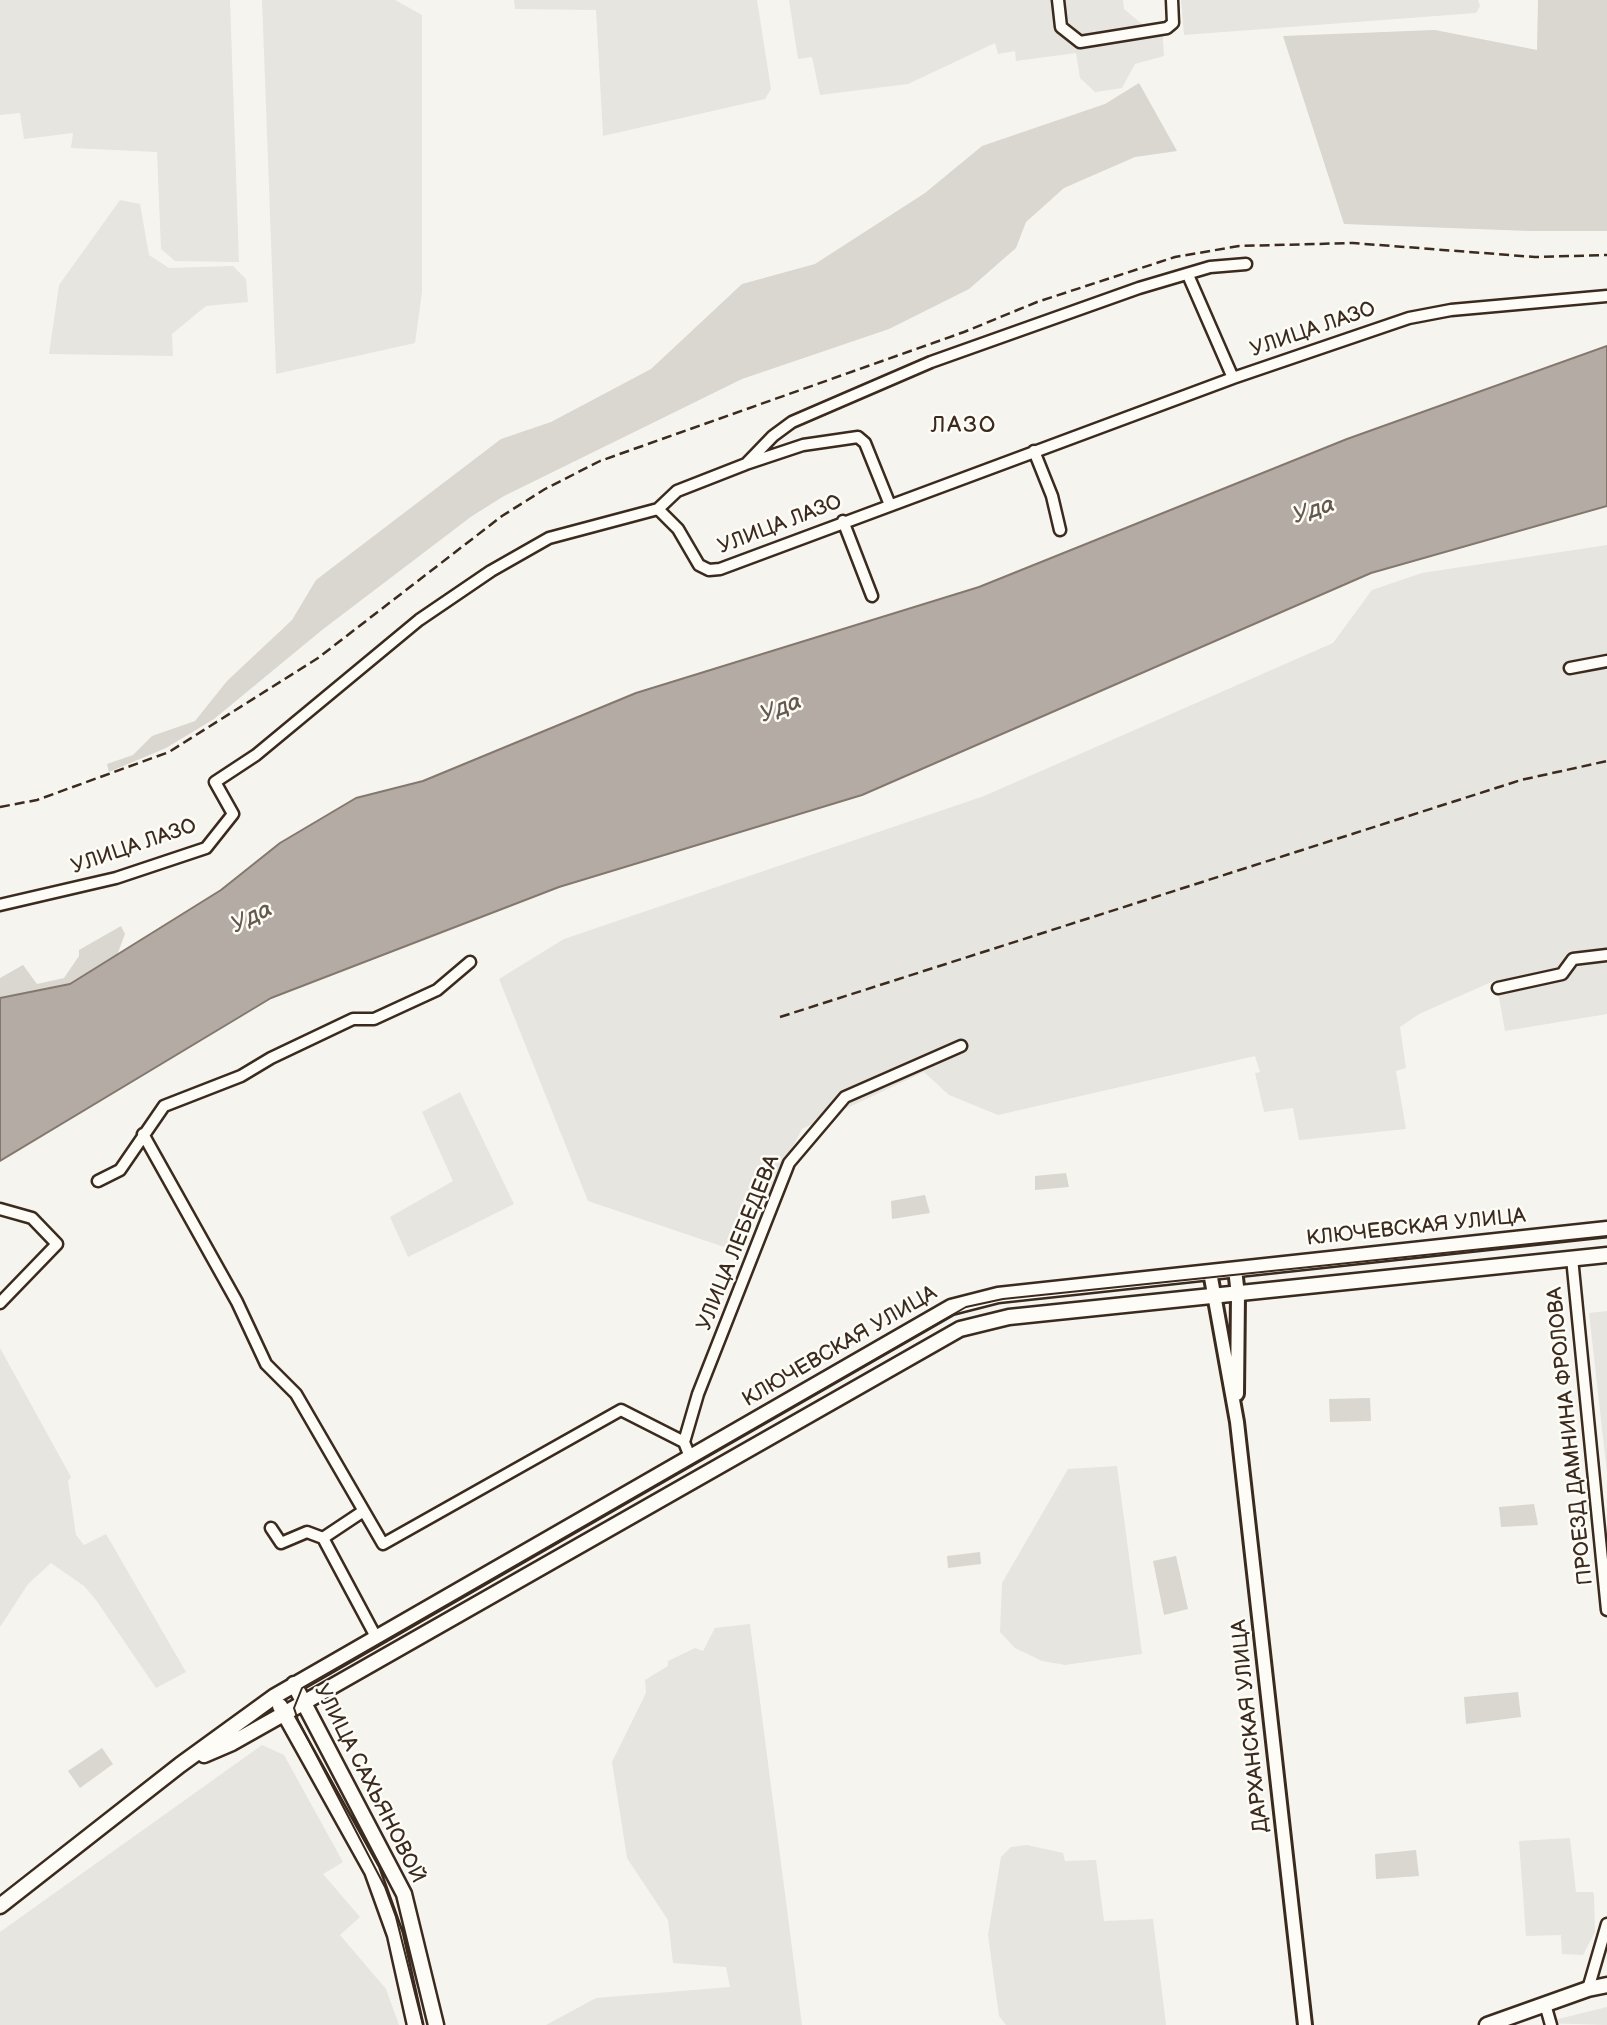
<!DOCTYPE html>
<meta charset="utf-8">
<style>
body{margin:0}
canvas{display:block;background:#f5f4ee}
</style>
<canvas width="1607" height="2025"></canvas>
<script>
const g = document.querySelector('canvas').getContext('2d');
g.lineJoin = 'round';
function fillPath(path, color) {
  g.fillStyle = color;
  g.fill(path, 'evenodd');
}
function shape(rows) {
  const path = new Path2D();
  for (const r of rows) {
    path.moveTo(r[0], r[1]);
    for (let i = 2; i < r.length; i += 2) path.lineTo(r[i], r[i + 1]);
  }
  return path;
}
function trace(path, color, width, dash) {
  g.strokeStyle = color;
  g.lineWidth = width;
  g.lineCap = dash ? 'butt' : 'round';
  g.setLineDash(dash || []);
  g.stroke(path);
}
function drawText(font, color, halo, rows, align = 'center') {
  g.font = font + ' "Balsamiq Sans",sans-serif';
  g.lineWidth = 5;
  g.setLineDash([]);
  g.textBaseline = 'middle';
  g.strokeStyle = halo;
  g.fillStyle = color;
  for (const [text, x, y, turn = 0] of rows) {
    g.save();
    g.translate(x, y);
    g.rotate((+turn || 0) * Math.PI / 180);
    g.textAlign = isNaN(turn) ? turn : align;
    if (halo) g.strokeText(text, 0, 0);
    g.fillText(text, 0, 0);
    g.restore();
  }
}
const built = shape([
 [0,0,230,0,239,262,175,261,161,249,157,152,71,148,73,133,24,139,20,113,0,115],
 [262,0,395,0,422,15,422,292,415,343,276,374],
 [514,0,757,0,771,89,765,99,603,136,596,10,515,9],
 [789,0,1123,0,1124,9,1143,25,1162,24,1164,56,1135,64,1122,88,1095,92,1080,78,1076,53,1016,61,1015,51,998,54,995,43,908,84,820,95,812,57,798,59],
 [1181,0,1478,0,1480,6,1476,13,1184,35],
 [120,200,140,204,149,255,169,268,233,266,246,279,248,302,206,306,172,334,173,356,49,354,59,285],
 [1607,545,1607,1014,1505,1031,1496,980,1419,1014,1400,1027,1406,1068,1396,1071,1406,1129,1299,1140,1293,1108,1264,1112,1255,1073,1260,1072,1255,1056,998,1115,949,1095,924,1072,802,1129,739,1252,588,1201,499,979,564,939,984,796,1333,643,1372,590,1422,573],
 [460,1092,514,1204,408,1257,390,1217,453,1181,422,1112],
 [1607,1311,1607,1473,1589,1313],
 [0,1348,71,1477,68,1481,76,1535,84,1545,106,1534,186,1672,156,1688,96,1600,84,1586,51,1563,28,1584,0,1627],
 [1117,1466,1142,1654,1065,1665,1042,1661,1015,1648,1000,1632,1002,1583,1068,1469],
 [750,1624,802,2025,546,2025,596,1998,730,1987,726,1967,673,1963,668,1920,627,1858,612,1762,646,1693,645,1680,668,1666,668,1661,695,1648,703,1651,715,1628],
 [262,1745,284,1755,343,1862,323,1874,360,1917,340,1935,386,1989,399,2025,0,2025,0,1932],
 [1570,1838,1576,1892,1593,1892,1594,1896,1595,1932,1583,1955,1562,1954,1561,1935,1526,1936,1519,1841],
 [1027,1845,1063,1853,1065,1861,1096,1860,1104,1921,1153,1919,1166,2025,1006,2025,999,2016,988,1935,1001,1857,1011,1847],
 [1607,2007,1607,2025,1542,2023]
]);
const green = shape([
 [1538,0,1607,0,1607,231,1530,231,1344,224,1283,36,1435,30,1537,50],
 [1139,83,1177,151,1135,157,1064,188,1026,222,1016,248,969,289,889,329,742,379,504,496,472,516,322,630,214,719,166,748,109,772,107,764,133,755,152,736,195,721,227,681,292,620,316,580,501,439,551,422,651,369,742,284,815,264,925,193,982,146,1105,104],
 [121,926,125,934,117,955,70,984,0,998,0,978,23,965,37,984,64,978,79,956,79,950],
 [1066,1173,1069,1187,1035,1190,1035,1176],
 [925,1195,930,1213,892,1219,891,1201],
 [1370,1398,1371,1421,1330,1422,1329,1399],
 [1534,1504,1538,1525,1501,1527,1499,1507],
 [980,1552,981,1564,948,1568,947,1556],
 [1176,1556,1188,1609,1164,1615,1153,1561],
 [1518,1692,1521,1717,1466,1724,1464,1697],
 [102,1748,113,1764,80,1788,68,1771],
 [1416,1850,1419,1876,1376,1879,1375,1854]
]);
const water = shape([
 [1607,346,1607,506,1371,573,862,795,559,887,271,998,0,1161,0,998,70,984,221,890,280,843,356,798,423,781,636,693,979,587,1347,439,1607,346]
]);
const minor = shape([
 [1058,0,1061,27,1080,42,1167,28,1173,23,1172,0],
 [1188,275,1233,378],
 [1034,451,1052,496,1060,530],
 [746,464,773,436,792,422,931,362,1139,288,1210,267,1246,264],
 [658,509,678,529,699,565,709,570,720,569,1233,378,1409,318,1451,310,1607,296],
 [658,509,677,491,746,464,803,445,858,437,865,443,890,505],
 [843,521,872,596],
 [1570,668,1607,661],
 [0,905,116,878,206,848,233,814,215,782,256,755,419,620,491,571,549,538,658,509],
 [1498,988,1562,974,1573,959,1607,955],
 [143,1134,237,1302,266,1364,296,1394,383,1544,621,1410,684,1442],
 [98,1181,120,1170,164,1106,241,1076,271,1058,353,1019,374,1019,437,990,470,962],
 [0,1209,32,1218,57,1244,0,1303],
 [1572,1258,1607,1610],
 [690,1457,684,1442,698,1394,789,1163,845,1097,961,1046],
 [271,1528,281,1543,307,1532,323,1538,376,1637],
 [323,1538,362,1512],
 [1588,1989,1607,1924],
 [1545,2004,1551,2025]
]);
const tertiary = shape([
 [1235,1269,1238,1295,1237,1394],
 [1210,1272,1237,1422,1305,2025]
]);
const secondary = shape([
 [294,1684,404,1894,436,2025],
 [280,1706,372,1871,395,1935,415,2025],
 [204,1755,232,1743,303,1703,960,1329,1009,1317,1607,1255],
 [0,1906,180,1765,275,1696,951,1307,998,1295,1607,1229],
 [1487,2025,1588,1989,1607,1985]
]);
const tram = shape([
 [423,2025,396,1917,385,1887,298,1720,294,1708,302,1688,966,1307,1003,1299,1607,1236]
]);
const rail = shape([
 [0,807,37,800,169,752,318,658,502,516,545,489,600,461,964,332,1037,302,1175,257,1239,246,1353,243,1535,257,1607,255],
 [780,1017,1521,780,1607,761]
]);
const streetNames = [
 ["УЛИЦА ЛАЗО",1313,330,-19],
 ["УЛИЦА ЛАЗО",780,525,-21],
 ["УЛИЦА ЛАЗО",134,847,-19],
 ["КЛЮЧЕВСКАЯ УЛИЦА",1416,1228,-6],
 ["УЛИЦА ЛЕБЕДЕВА",739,1243,-68],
 ["КЛЮЧЕВСКАЯ УЛИЦА",840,1347,-30],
 ["ПРОЕЗД ДАМНИНА ФРОЛОВА",1571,1436,-96],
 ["ДАРХАНСКАЯ УЛИЦА",1251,1726,-96],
 ["УЛИЦА САХЬЯНОВОЙ",369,1784,63]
];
const neighbourhoodNames = [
 ["ЛАЗО",964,426]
];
const waterNames = [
 ["Уда",1314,511,-18],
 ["Уда",781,709,-21],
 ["Уда",252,918,-27]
];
fillPath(built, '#e7e5df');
fillPath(green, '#dad6d0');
fillPath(water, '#b4aca4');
trace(water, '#84786e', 2);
trace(minor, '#3b2a1e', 15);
trace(tertiary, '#3b2a1e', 18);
trace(secondary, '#3b2a1e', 19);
trace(minor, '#fdfcf7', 10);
trace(tertiary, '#fdfcf7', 12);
trace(secondary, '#fdfcf7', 14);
trace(tram, '#3b2a1e', 2);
trace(rail, '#3b2a1e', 2.5, [10, 5]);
drawText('21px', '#3b2a1e', '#fdfcf7', streetNames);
g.letterSpacing = '2px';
drawText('23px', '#3b2a1e', '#fdfcf7', neighbourhoodNames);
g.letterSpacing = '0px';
drawText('italic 23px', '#65584d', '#fdfcf7', waterNames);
</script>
